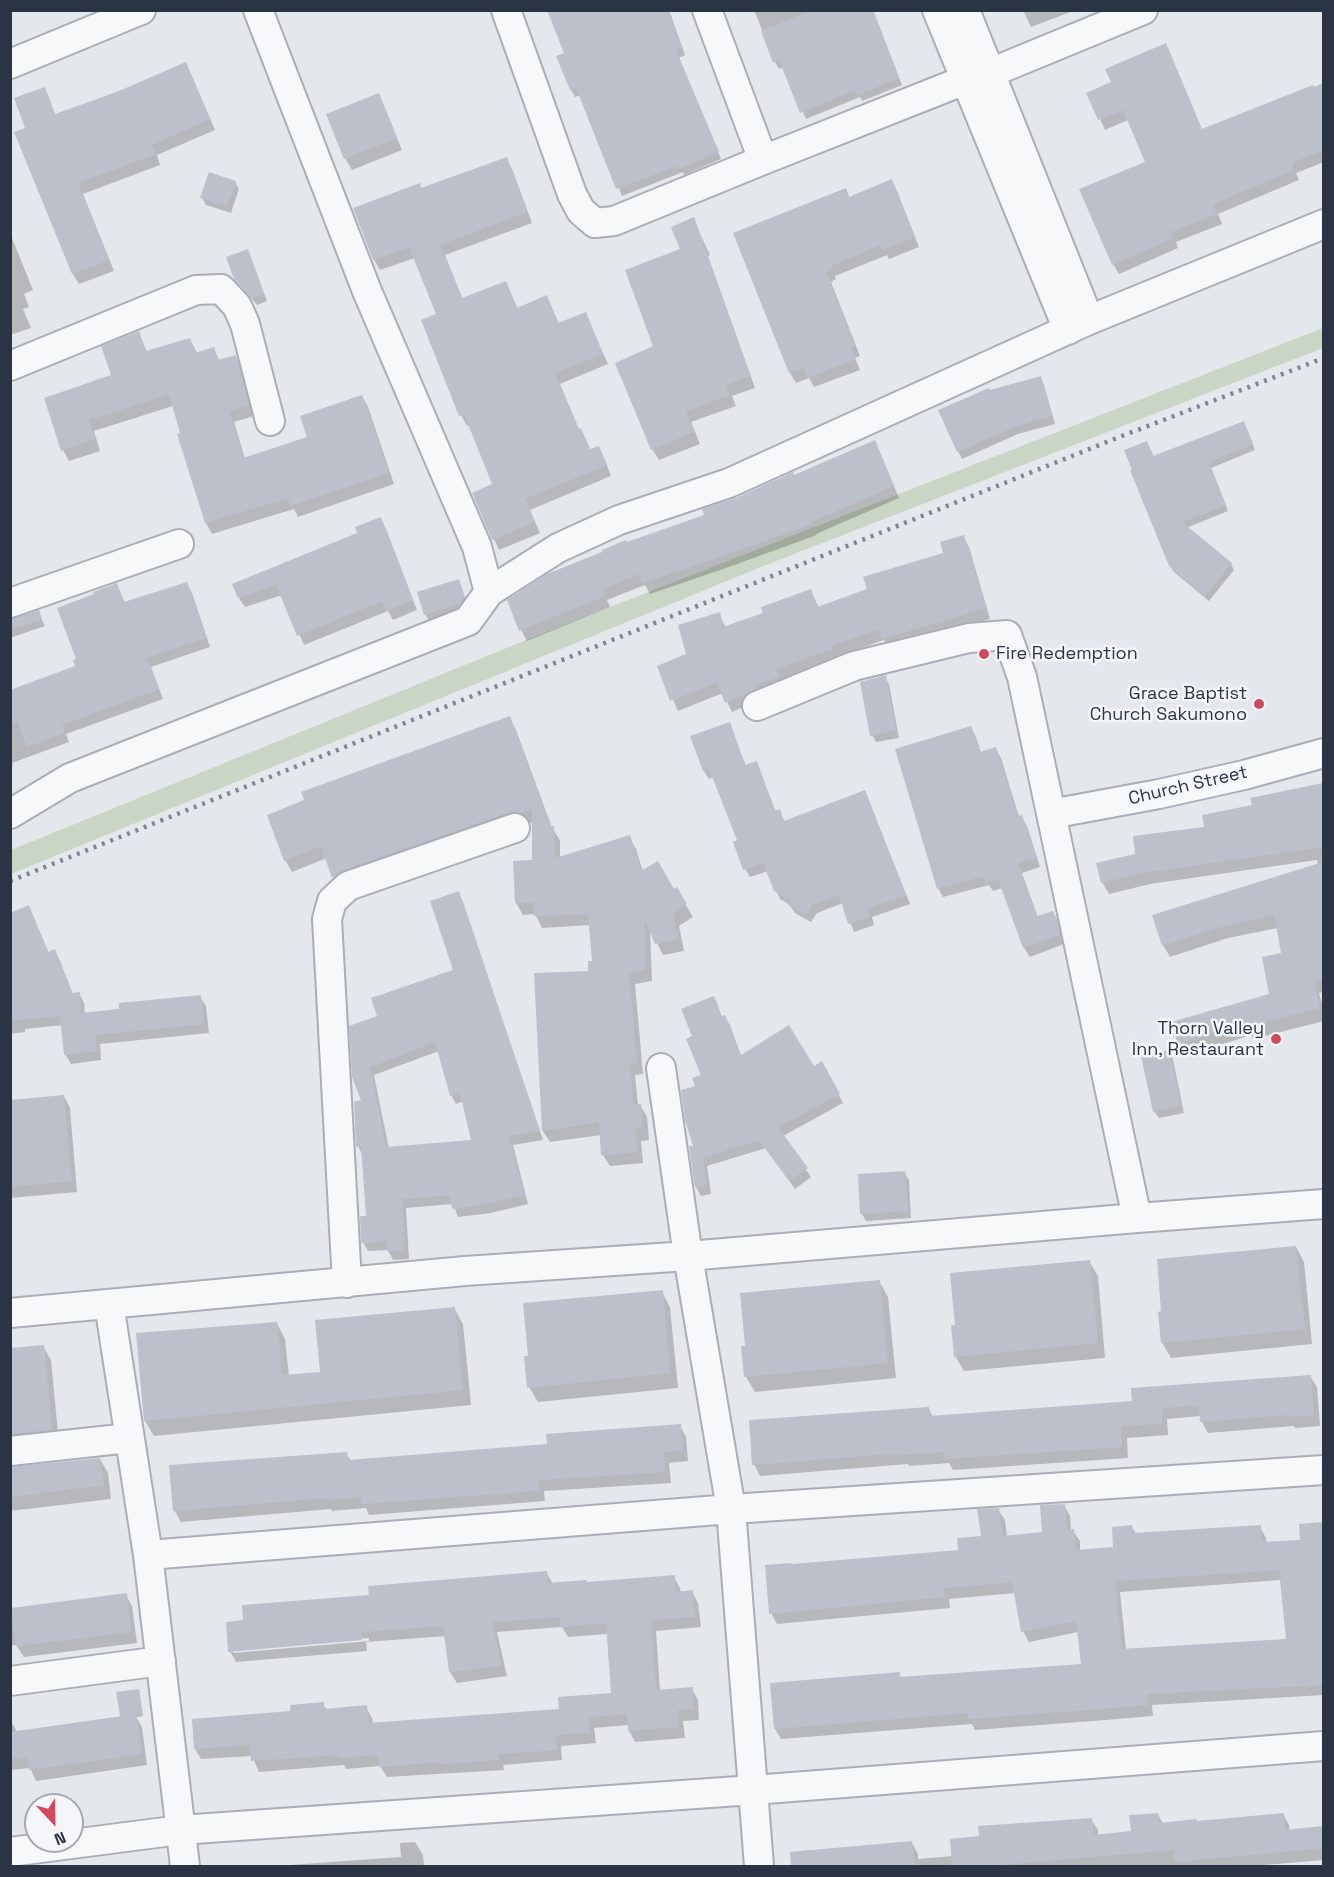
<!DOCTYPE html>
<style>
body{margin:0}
#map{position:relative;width:1334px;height:1877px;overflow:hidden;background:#e4e7ec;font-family:"Space Grotesk",sans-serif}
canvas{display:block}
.frame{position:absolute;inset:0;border:12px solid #2b3445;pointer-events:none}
.north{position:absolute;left:24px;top:1793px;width:60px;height:60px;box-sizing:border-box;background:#f4f6f9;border:2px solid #a4a8b1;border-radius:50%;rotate:158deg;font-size:16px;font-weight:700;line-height:24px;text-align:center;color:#2b3445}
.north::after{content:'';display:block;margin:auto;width:21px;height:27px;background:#d1495b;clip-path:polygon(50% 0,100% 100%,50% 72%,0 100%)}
</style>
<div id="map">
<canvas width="1334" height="1877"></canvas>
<div class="frame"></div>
<div class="north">N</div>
</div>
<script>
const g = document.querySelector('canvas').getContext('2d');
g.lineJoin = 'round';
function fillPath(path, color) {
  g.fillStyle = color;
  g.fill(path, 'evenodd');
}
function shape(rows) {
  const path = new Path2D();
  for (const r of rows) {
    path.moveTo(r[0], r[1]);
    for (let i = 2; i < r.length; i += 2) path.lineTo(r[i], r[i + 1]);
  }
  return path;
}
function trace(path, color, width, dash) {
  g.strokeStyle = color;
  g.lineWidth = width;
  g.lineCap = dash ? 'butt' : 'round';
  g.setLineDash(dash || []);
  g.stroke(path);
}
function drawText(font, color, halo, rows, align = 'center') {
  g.font = font + ' "Space Grotesk",sans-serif';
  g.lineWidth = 5;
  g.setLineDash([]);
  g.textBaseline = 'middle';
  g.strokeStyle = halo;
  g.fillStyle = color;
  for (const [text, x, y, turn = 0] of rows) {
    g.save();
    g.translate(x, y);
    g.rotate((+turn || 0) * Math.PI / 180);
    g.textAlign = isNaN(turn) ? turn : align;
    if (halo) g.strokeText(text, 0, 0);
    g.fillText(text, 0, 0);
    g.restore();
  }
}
const green = shape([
 [1323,328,1323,348,766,565,11,874,11,850,541,634]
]);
const shadow = shape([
 [549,10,669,10,685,55,679,58,721,159,684,175,683,172,622,196,581,95,575,97,571,90,566,54],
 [754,10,873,10,902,85,862,101,860,97,806,119,784,67,779,69,775,62],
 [1023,10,1076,10,1031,27],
 [191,74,215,130,157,155,160,165,83,194,114,271,79,284,73,274,16,133,27,128,44,89,56,116],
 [1324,85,1324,162,1296,173,1299,180,1218,214,1222,224,1176,242,1178,248,1119,274,1113,264,1147,162,1128,120,1105,130,1088,93,1202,131],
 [378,95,384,106,402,150,352,170,345,158],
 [506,159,512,169,532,223,445,255,463,300,505,282,518,309,547,297,559,324,585,314,608,364,560,384,579,430,591,451,604,458,611,476,530,510,540,533,499,550,474,494,494,485,470,425,467,426,461,415,423,321,438,315,415,258,380,270,374,260,354,209,422,190],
 [235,182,239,189,231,213,206,205,202,198],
 [845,189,850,198,897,191,919,247,889,259,887,255,835,276,836,279,831,282,860,356,855,358,860,370,814,387,809,378,796,383,790,373,735,234],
 [693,219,710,255,708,256,755,388,732,396,736,406,691,422,700,444,659,460,652,449,655,347,682,250],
 [10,233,33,290,24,294,29,307,23,309,31,328,10,335],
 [251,258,267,301,257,305,235,278],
 [139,333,147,352,190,339,197,353,213,349,220,361,235,356,241,367,254,416,234,422,245,459,308,437,362,396,368,407,394,484,298,517,294,509,212,534,206,523,179,435,182,434,173,406,94,431,100,451,69,461,63,450,113,376],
 [1040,378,1044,385,1055,424,1018,434,962,459,958,451],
 [1247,429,1255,450,1211,468,1228,511,1186,528,1231,564,1234,570,1209,601,1174,572,1170,566,1147,442,1154,457],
 [880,453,899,498,816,534,817,535,726,568,650,594,645,585,607,600,610,607,527,641,521,630,626,544,706,516,794,476],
 [380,519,386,529,417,610,393,620,388,611,304,645,282,595,245,607,239,598,359,534],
 [963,537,969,547,990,619,890,649,884,640,836,657,837,660,781,679,784,688,732,712,723,693,678,711,659,666,688,655,719,614,726,628,765,614,811,591,819,608,869,590,945,554],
 [458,581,468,605,430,622,425,614],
 [187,584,192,593,210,647,151,667,163,699,66,734,69,742,12,763,13,766,10,767,10,692,77,667,77,660,117,585,125,603],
 [38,612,45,626,10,638,10,620],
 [885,677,889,684,899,738,876,742,872,735],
 [509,718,516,730,552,828,560,840,560,858,629,837,636,849,643,872,674,891,676,889,693,917,679,926,684,951,663,955,650,929,652,981,635,984,643,1074,635,1075,638,1105,640,1105,647,1117,649,1140,641,1141,643,1163,610,1166,603,1155,601,1135,550,1142,543,1131,594,963,591,925,542,928,535,914,523,915,516,903,534,861,533,822,340,889,327,858,292,872,285,860],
 [729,723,746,766,756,762,776,812,779,811,785,822,865,791,910,904,872,917,874,925,854,932,843,903,817,913,811,922,795,913,790,905,780,899,768,871,750,877,745,869,739,841,714,777,709,779,704,771,692,737],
 [971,727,976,737,981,753,996,749,1001,758,1019,817,1021,816,1027,826,1040,867,1022,873,1038,917,1053,912,1058,921,1064,944,1030,957,1024,948,1003,888,993,891,989,885,943,897,938,888],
 [1324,784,1324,992,1319,993,1324,1010,1324,1021,1253,1039,1251,1035,1186,1056,1180,1044,1173,1023,1271,995,1283,955,1278,928,1228,938,1170,957,1163,945,1318,865,1317,860,1150,884,1109,894,1102,882,1137,855,1206,828,1253,806,1252,799],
 [458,893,463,902,543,1140,513,1145,528,1204,491,1213,458,1217,453,1204,406,1208,409,1259,393,1260,388,1250,368,1251,363,1242,368,1217,363,1156,358,1146,363,1101,379,1017,455,971],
 [439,1051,451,1095,456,1104,464,1101,473,1142,389,1149,374,1075],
 [29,907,49,953,54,951,60,961,73,994,79,993,84,1003,85,1014,200,997,206,1006,209,1033,100,1044,101,1060,71,1064,65,1054,63,1025,25,1029,25,1032,10,1034,10,914],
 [722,1017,724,1017,730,1025,741,1056,813,1068,822,1063,843,1103,783,1136,811,1177,795,1189,766,1148,707,1166,711,1194,701,1196,696,1187,691,1148,695,1147,696,1087,703,1076],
 [1169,1052,1173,1059,1184,1113,1159,1118,1154,1111],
 [64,1096,70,1108,77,1192,10,1198,10,1101],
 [904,1172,909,1180,911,1218,866,1221,862,1214],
 [1296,1247,1304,1262,1312,1344,1171,1358,1162,1342],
 [1089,1261,1098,1276,1105,1358,964,1371,955,1356],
 [879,1281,888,1297,896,1378,755,1392,746,1377],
 [662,1292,670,1307,678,1388,538,1402,529,1387],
 [454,1308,463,1324,471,1405,154,1436,145,1421,137,1335,277,1324,285,1339,289,1376,322,1373],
 [43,1346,51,1360,59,1443,10,1450,10,1349],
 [1310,1376,1317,1387,1320,1426,1295,1428,1294,1426,1208,1433,1202,1422,1201,1416,1167,1419,1168,1435,1127,1438,1128,1458,953,1470,949,1463,909,1466,908,1464,760,1476,754,1464,929,1409,933,1417,1133,1402],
 [680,1426,686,1437,688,1461,669,1463,671,1483,544,1491,545,1501,369,1515,366,1508,332,1511,331,1509,181,1522,174,1510,346,1453,351,1461,549,1446],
 [100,1459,108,1473,111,1499,10,1511,10,1469],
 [1064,1505,1070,1516,1071,1531,1073,1531,1080,1541,1080,1552,1115,1549,1132,1527,1136,1534,1260,1527,1266,1538,1267,1544,1301,1541,1300,1526,1323,1524,1324,1695,1152,1705,1153,1716,1093,1721,975,1730,972,1724,781,1739,775,1729,899,1674,902,1679,1082,1665,1078,1632,1029,1642,1023,1631,1015,1593,949,1599,950,1608,777,1624,771,1613,960,1551,983,1537,998,1509,1005,1520,1007,1537,1044,1533],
 [1281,1580,1288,1641,1126,1650,1120,1592],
 [546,1572,553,1584,586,1581,587,1584,674,1577,680,1588,681,1593,692,1592,698,1603,701,1627,656,1631,660,1691,692,1689,698,1700,699,1720,683,1721,685,1738,635,1742,629,1731,629,1725,594,1728,596,1743,561,1746,562,1760,503,1765,504,1770,387,1777,380,1766,346,1769,344,1765,259,1772,252,1756,201,1759,195,1749,193,1720,292,1712,291,1706,323,1704,327,1710,366,1707,372,1718,373,1724,561,1710,560,1699,613,1695,608,1634,568,1637,562,1627,497,1632,507,1676,457,1683,450,1672,446,1636,366,1642,367,1651,236,1662,230,1651,227,1623,244,1622,243,1606,371,1596,370,1588],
 [369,1638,369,1641,233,1653,233,1650],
 [126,1595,132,1606,137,1643,24,1657,16,1645,10,1646,10,1609],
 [139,1690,143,1716,136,1717,142,1727,147,1765,36,1781,30,1768,10,1770,10,1720,18,1733,122,1718,121,1716],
 [1158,1814,1163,1824,1197,1823,1283,1814,1289,1825,1290,1831,1324,1828,1324,1860,1252,1866,802,1866,800,1851,912,1843,918,1854,918,1859,953,1856,981,1837,1091,1819,1098,1830,1098,1836,1132,1832],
 [415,1842,423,1855,424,1866,275,1866,401,1857,400,1843]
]);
const building = shape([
 [547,10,668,10,682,48,676,50,719,152,679,169,677,166,616,189,576,88,570,90,556,56,564,53],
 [813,10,873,10,899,78,857,95,855,90,800,113,779,60,773,63,761,31],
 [1166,43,1202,129,1313,85,1314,87,1323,83,1323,150,1292,163,1294,170,1213,204,1217,214,1171,232,1174,238,1112,265,1079,189,1145,162,1123,110,1098,120,1086,93,1111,82,1105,69],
 [186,62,210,119,152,145,156,154,78,183,109,260,72,274,14,132,25,128,14,98,45,87,55,114,119,91],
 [379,93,397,138,344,159,326,114],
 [507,157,527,212,440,245,462,298,506,281,517,308,547,295,558,323,586,312,603,354,555,373,579,429,581,428,590,449,599,446,607,465,525,499,535,522,492,540,472,493,492,484,464,414,459,416,421,320,436,314,409,247,373,260,353,208,420,183,421,188],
 [209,172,236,181,227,206,200,198],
 [892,179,915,237,882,250,880,245,831,266,832,269,826,272,855,346,851,348,856,359,807,378,803,368,789,373,733,233,846,188,849,197],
 [694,217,750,376,726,385,730,395,686,411,694,432,651,450,615,363,653,346,625,270,680,249,671,227],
 [248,249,264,294,251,298,234,279,226,257],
 [139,331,146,351,190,338,195,353,214,347,218,360,236,355,249,405,229,411,243,458,307,437,300,416,362,395,389,473,290,506,288,498,205,523,177,434,180,433,169,394,89,420,95,439,61,451,44,398,111,375,101,346],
 [1041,376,1052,416,1014,427,957,452,938,410,989,388,990,390],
 [1244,421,1253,444,1209,462,1226,505,1182,522,1232,563,1205,596,1169,566,1130,470,1132,470,1124,450,1147,441,1153,456],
 [875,440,894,486,811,522,812,524,719,557,642,583,639,574,602,589,605,596,519,631,507,600,547,574,602,552,602,550,626,540,627,542,704,515,702,509,736,498,793,472,794,475],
 [381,517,413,600,386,611,382,601,297,636,276,585,238,598,232,584,357,533,355,527],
 [964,535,986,608,882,639,879,629,831,646,832,649,776,669,779,677,754,686,755,689,746,694,725,703,717,683,670,701,657,666,686,654,678,625,720,612,723,627,763,613,761,607,811,589,817,607,867,589,863,577,943,553,940,542],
 [459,579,465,597,460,603,424,615,417,592],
 [187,582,206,638,147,658,159,689,62,725,65,733,27,747,17,721,10,724,10,690,75,666,73,660,76,659,57,608,94,594,93,592,117,583,124,602],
 [39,610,42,619,10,630,10,619],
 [886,675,896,730,870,736,860,682],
 [510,716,550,826,554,826,555,858,630,835,641,871,658,861,674,889,677,887,687,904,673,913,679,939,655,944,644,917,646,969,629,973,637,1063,630,1063,633,1104,641,1104,643,1129,635,1129,637,1152,601,1155,599,1122,542,1131,534,973,588,971,588,961,592,961,588,914,534,916,534,903,515,903,513,861,532,860,532,809,520,813,510,812,343,870,332,878,321,846,284,861,267,815,304,800,301,792],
 [730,722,745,765,757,761,775,811,780,809,784,821,865,790,906,896,868,908,870,917,848,924,839,895,812,905,806,915,788,905,791,901,774,891,763,863,743,870,733,842,737,840,709,769,703,771,690,736],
 [971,726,980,752,996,747,1017,816,1022,815,1036,858,1018,863,1037,916,1053,911,1057,920,1060,935,1023,948,998,879,986,883,984,876,937,889,895,749],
 [1323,783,1323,847,1142,873,1101,883,1096,863,1135,854,1133,836,1204,827,1202,815,1252,805,1250,798],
 [1323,862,1323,979,1314,981,1320,1008,1245,1027,1244,1024,1178,1044,1171,1022,1269,994,1262,957,1281,953,1274,915,1221,927,1162,946,1152,915],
 [459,891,540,1131,509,1136,524,1195,486,1204,452,1209,450,1195,402,1199,405,1251,387,1251,386,1241,361,1243,360,1216,366,1216,361,1146,356,1147,356,1145,354,1102,361,1100,352,1077,349,1026,377,1016,371,998,453,970,430,901],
 [435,1042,450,1096,460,1093,471,1140,386,1147,370,1067],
 [29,905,48,952,55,949,72,993,80,992,81,1013,119,1009,119,1003,201,995,204,1024,95,1035,97,1051,64,1055,60,1016,10,1021,10,913],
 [714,996,722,1016,725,1015,741,1055,789,1025,814,1066,822,1061,840,1094,778,1127,808,1168,789,1181,759,1140,703,1158,707,1185,695,1187,689,1146,693,1146,685,1120,681,1090,695,1086,692,1078,701,1075,686,1039,692,1036,681,1009],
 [1169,1050,1181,1105,1153,1112,1141,1056],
 [64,1095,72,1181,10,1187,10,1100],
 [905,1171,908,1211,860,1214,858,1174],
 [1296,1246,1305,1329,1161,1343,1158,1312,1161,1311,1157,1259],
 [1090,1260,1098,1343,954,1357,951,1325,955,1325,950,1273],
 [880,1280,888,1363,744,1377,741,1346,745,1346,740,1293],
 [663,1290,670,1373,527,1388,524,1356,528,1356,523,1303],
 [455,1307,463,1390,144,1421,136,1333,277,1322,282,1375,320,1372,315,1320],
 [44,1345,52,1430,10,1434,10,1348],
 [1311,1375,1314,1415,1287,1417,1287,1415,1200,1422,1199,1405,1162,1408,1163,1424,1121,1426,1122,1447,945,1459,944,1452,901,1455,901,1453,752,1465,749,1420,929,1407,930,1416,1132,1401,1131,1388],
 [681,1424,683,1450,664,1452,665,1472,539,1480,539,1490,510,1493,361,1504,361,1497,324,1500,324,1498,173,1511,169,1465,347,1452,348,1460,547,1444,546,1434],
 [100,1458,104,1485,10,1497,10,1467],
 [1065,1504,1067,1530,1074,1529,1076,1550,1113,1547,1112,1527,1132,1525,1133,1533,1261,1525,1262,1542,1300,1540,1299,1524,1323,1522,1323,1685,1147,1694,1148,1705,1087,1710,968,1719,967,1713,774,1729,770,1683,900,1672,900,1677,1081,1664,1076,1621,1021,1632,1012,1582,944,1588,945,1597,769,1614,765,1565,791,1563,792,1564,958,1550,957,1538,981,1536,977,1509,999,1508,1003,1536,1042,1532,1040,1505],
 [1279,1570,1286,1639,1122,1649,1115,1581],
 [547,1571,548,1583,587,1580,587,1582,675,1575,676,1592,693,1590,695,1617,651,1620,656,1690,693,1687,694,1709,678,1710,679,1727,628,1731,627,1714,589,1717,590,1733,556,1735,557,1750,498,1754,499,1760,440,1764,440,1762,379,1767,378,1755,338,1758,338,1755,251,1761,250,1745,194,1749,192,1719,290,1711,290,1705,324,1702,324,1709,367,1705,368,1723,559,1709,558,1697,611,1693,606,1623,560,1627,560,1617,492,1622,502,1666,449,1672,443,1626,361,1632,362,1640,228,1652,226,1622,243,1620,242,1605,369,1595,368,1586],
 [127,1593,131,1632,16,1646,11,1608],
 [139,1689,142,1713,120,1716,116,1692],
 [136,1714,142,1754,29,1770,27,1757,10,1759,10,1732],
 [1158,1813,1159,1823,1196,1819,1197,1821,1284,1813,1285,1830,1323,1826,1323,1848,1174,1862,1173,1850,988,1866,952,1866,950,1839,979,1836,978,1826,1092,1818,1094,1835,1131,1831,1129,1815],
 [912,1841,915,1866,791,1866,790,1852]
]);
const street = shape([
 [258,10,367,291,477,547,489,592],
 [506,10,572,194,581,211,595,223,614,221,763,160,965,80,990,73,1143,10],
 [707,10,763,160],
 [937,10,1068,330],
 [965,10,1089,320],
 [10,64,141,10],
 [10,366,196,290,221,289,237,306,245,324,270,421],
 [10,603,179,544],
 [757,706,854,666,969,638,1007,635,1022,677,1137,1218],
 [10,814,70,778,468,621,489,592,558,548,619,520,729,483,1089,320,1324,224],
 [1051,814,1159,794,1244,775,1324,753],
 [661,1068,688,1256,731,1509,759,1866],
 [347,1283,327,919,332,901,348,886,515,828],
 [109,1304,148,1555,185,1866],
 [10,1313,465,1271,688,1256,1137,1218,1324,1204],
 [10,1451,129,1438],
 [148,1555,731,1509,1324,1470],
 [10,1681,161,1661],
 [10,1852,180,1830,753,1790,1324,1746]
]);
const rail = shape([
 [10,881,1122,436,1324,358]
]);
const markers = [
 [984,654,6,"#d1495b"],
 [1259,704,6,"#d1495b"],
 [1276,1039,6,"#d1495b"]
];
const poiNames = [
 ["Fire Redemption",996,654,"left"],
 ["Grace Baptist",1247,694],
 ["Church Sakumono",1247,715],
 ["Thorn Valley",1264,1029],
 ["Inn, Restaurant",1264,1050]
];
const streetNames = [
 ["Church Street",1188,786,-13]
];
fillPath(green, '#c9d6c5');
fillPath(shadow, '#0003');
fillPath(building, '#bbc0ca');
trace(street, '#a9aeb7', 32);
trace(street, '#f7f8fa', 28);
trace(rail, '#7d8696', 4.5, [3, 6]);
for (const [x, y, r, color] of markers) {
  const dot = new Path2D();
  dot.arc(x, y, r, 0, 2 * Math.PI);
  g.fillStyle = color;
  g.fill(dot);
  trace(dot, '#f4f6f9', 2);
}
drawText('18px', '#2b3445', '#f4f6f9', poiNames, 'right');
drawText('18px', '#2b3445', '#f4f6f9', streetNames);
</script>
